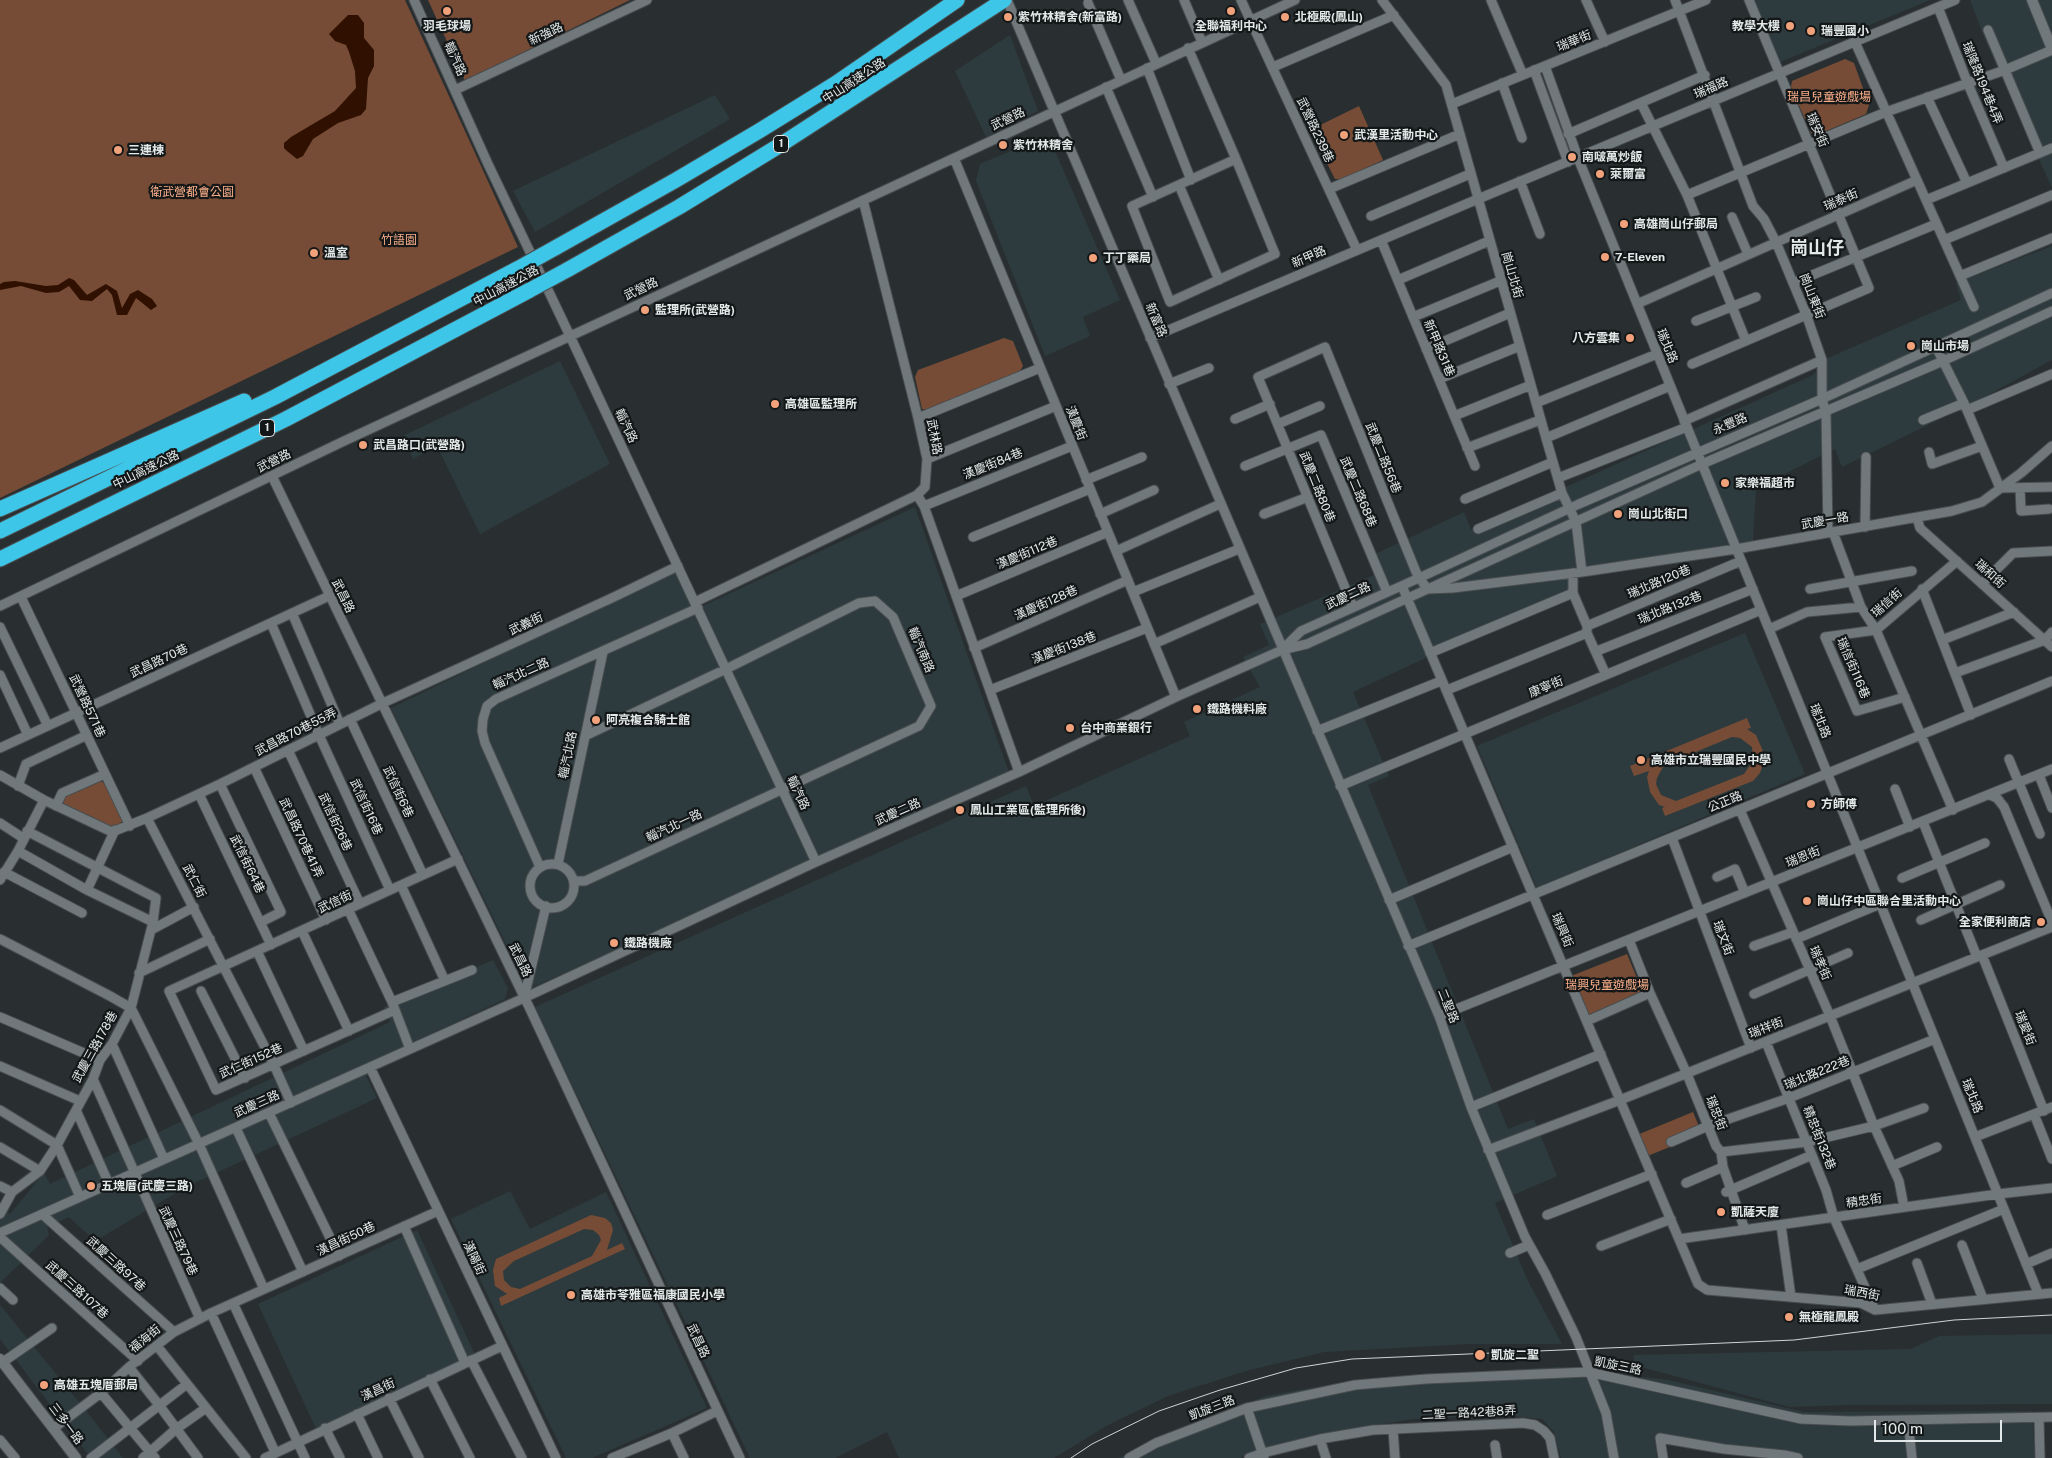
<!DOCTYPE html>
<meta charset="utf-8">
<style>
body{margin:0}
#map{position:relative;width:2052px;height:1458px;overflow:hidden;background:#292f31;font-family:"Public Sans",sans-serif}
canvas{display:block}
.scale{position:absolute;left:1874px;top:1420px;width:128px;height:22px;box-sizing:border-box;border:2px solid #e3e8e9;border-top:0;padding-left:6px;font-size:15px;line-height:18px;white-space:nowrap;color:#e3e8e9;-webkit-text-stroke:4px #141718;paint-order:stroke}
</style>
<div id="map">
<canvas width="2052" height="1458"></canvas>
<div class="scale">100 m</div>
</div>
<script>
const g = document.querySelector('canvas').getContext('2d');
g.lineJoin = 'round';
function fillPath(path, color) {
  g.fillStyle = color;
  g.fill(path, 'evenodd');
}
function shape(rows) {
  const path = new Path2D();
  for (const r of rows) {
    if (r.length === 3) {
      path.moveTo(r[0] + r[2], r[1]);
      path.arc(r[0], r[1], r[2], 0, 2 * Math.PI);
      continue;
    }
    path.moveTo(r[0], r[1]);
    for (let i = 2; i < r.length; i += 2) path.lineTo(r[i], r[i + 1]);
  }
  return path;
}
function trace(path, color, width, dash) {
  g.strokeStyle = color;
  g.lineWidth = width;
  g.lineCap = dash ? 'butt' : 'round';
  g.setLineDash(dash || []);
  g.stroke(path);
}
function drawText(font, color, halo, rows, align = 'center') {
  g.font = font + ' "Public Sans","Noto Sans TC",sans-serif';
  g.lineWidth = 4.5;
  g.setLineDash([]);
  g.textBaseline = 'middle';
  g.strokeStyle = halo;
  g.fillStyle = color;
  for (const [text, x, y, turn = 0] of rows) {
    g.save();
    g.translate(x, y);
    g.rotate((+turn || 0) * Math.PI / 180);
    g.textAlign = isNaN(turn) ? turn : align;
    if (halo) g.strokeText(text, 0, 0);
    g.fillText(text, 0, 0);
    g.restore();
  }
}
const built = shape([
 [1754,0,1930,0,1780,62],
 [1970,0,2052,0,2052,188,1986,42],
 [1010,35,1038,111,986,137,955,71],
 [715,95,730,119,535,232,513,191],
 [1032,142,1055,151,1120,300,1083,317,1090,336,1045,356,976,181,980,164],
 [2052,246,2052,360,1975,402,1842,467,1835,449,1756,488,1753,541,1713,549,1568,568,1570,590,1353,692,1389,776,1368,785,1508,1129,1534,1119,1557,1176,1495,1203,1527,1279,1562,1344,1469,1344,1324,1352,1246,1371,1168,1396,1108,1425,1054,1458,899,1458,887,1432,835,1458,750,1458,535,1007,1026,786,1034,806,1190,736,1184,722,1260,687,1243,657,1269,645,1260,624,1374,575,1369,557,1464,512,1471,530,1813,375,1828,358,1961,300,1956,283],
 [560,361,610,464,480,534,437,446,413,459,403,436],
 [915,507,1010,775,528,989,391,708,675,570,694,610],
 [1745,633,1805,774,1537,888,1477,746],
 [493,960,508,988,505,999,361,1066,377,1098,186,1187,95,1241,69,1217,47,1227,49,1235,0,1283,0,1208,10,1214,44,1173,50,1184,390,1022,384,1007],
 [510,1191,530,1229,606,1192,707,1408,592,1458,566,1458,451,1219],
 [417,1230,477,1359,318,1433,258,1304],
 [0,1305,87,1412,123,1458,91,1458,0,1339],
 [2052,1334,2052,1404,1848,1405,1789,1407,1634,1365,1634,1355,1911,1349,1939,1336],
 [1556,1367,1668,1380,1804,1412,2032,1411,2035,1458,1800,1458,1654,1437,1657,1458,1561,1458,1554,1432,1542,1419,1501,1415,1413,1419,1344,1430,1255,1451,1240,1458,1119,1458,1177,1431,1266,1396,1355,1380]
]);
const green = shape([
 [0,0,405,0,518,247,0,498],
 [428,0,630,0,465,81],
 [1845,59,1854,63,1869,105,1866,114,1819,134,1811,133,1791,87,1792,81],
 [1359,106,1383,160,1342,179,1335,179,1310,130],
 [1004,338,1013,341,1023,366,1020,371,928,410,922,409,915,377,918,370],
 [1747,718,1751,728,1747,729,1756,735,1763,751,1764,762,1760,773,1753,781,1665,816,1662,808,1665,807,1659,805,1650,792,1647,777,1649,771,1634,776,1630,766],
 [1732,737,1740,738,1752,747,1753,761,1744,774,1676,801,1661,795,1656,784,1657,778,1664,765],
 [101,781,105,784,123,821,114,828,64,805,62,801,65,796],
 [1627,954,1644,995,1589,1017,1571,976],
 [1693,1112,1702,1134,1645,1157,1637,1135],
 [591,1215,605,1218,611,1223,613,1230,607,1250,622,1243,625,1249,501,1306,499,1298,507,1294,495,1286,493,1270,496,1259],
 [584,1229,593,1230,599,1235,601,1240,592,1256,520,1289,511,1287,504,1280,503,1271,514,1261]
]);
const water = shape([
 [348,15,358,15,364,23,364,38,374,50,374,66,368,78,366,109,361,115,338,123,313,139,303,156,297,159,287,151,284,148,284,143,291,137,335,111,356,88,355,71,349,52,346,45,335,41,329,34],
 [69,278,74,280,87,295,106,284,117,291,122,308,130,294,138,290,152,299,157,306,151,310,136,298,127,315,117,315,112,295,107,289,92,301,80,300,69,286,59,292,46,293,21,286,0,290,0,284,4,282,15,281,46,286,58,285]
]);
const minor = shape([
 [414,0,488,164,570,336,816,862],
 [1007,0,1439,1016,1471,1107,1525,1237,1545,1273,1576,1337,1606,1413,1614,1458],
 [1128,0,1156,63],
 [1184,0,1202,42],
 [1241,0,1357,250],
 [1382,0,1446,85,1546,438,1562,493,1576,522,1582,572],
 [1491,0,1523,75],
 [1586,0,1605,42],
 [1675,0,1753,206,1764,219,1776,242,1806,314,1822,360,1822,399,1826,413,1828,533],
 [1088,3,1121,80],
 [1938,7,1968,84,2004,168],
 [1988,30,2040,153],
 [1188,48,1236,159,1275,254,1170,302,1132,206,1236,159],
 [1545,66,1578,158,2038,1293],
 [1273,67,1394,15],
 [1147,68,1191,180],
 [1534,70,1568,162],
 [1502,83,1522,138],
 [1106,87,1153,197],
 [455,90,647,0],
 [1927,97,1967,183],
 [1641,103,1687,195],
 [1452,104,1706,0],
 [1568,134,1705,75],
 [954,158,1176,697],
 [1917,180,1974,307],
 [1520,181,1540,234],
 [1179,185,1219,280],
 [1329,189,1460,134],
 [1926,200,2052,148],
 [1371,216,1470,174],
 [1732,217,1748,254],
 [1381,240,1475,466],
 [1944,240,2052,195],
 [1960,276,2052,238],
 [1398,280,1489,241],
 [1793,283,1936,224],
 [1637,304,1917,180,1855,42],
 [1413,317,1500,281],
 [1696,321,1756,297],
 [1150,338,1478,199,1955,0],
 [1746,341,1687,195,1886,112,2005,70,2052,50],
 [1936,347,1964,403,2000,488,2052,487],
 [1426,349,1510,313],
 [1692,364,1869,288,1749,0],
 [1439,379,1520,346],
 [1169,384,1209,368],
 [1536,403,1657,354],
 [1967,410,2052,374],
 [1454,416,1531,385],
 [918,418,1040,368],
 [1235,419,1270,404],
 [1923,420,1964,403],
 [1684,421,1822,360],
 [1278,424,1320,406],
 [1546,438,1670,386],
 [1467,448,1540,420],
 [1929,452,1932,464,1982,446],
 [927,459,1056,406],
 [1245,466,1321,435,1387,592],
 [272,476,531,1011,740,1458],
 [1558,478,1687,427],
 [1086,480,1142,457],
 [2020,488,2021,511,2049,509],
 [917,495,924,506,1019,772],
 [1465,499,1553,462],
 [924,506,1072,446],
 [1100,514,1154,490],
 [1264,514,1308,497],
 [1917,518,1920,528,2052,647],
 [1865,527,1866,457],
 [1478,529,1562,493],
 [1833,532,1861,607,1876,630,1953,810],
 [973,537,1090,489],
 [1116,551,1220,504],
 [1573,573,1573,593,1587,626,1587,633,1606,675],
 [1982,584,2013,553,2052,551],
 [1402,586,1698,1284,1707,1290,1861,1303,1875,1310,2052,1293],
 [1810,589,1912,571],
 [1922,589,1971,715],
 [1133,592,1239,549],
 [956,596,1108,532],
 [21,597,130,826],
 [695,602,917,495,925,487,927,459,918,418,863,200],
 [0,606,342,442,1295,0],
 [1353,607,1258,377,1325,347,1416,572,1427,589,1453,588,1582,572,1736,549,1952,511,1982,502,2021,473,2052,446],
 [292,613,340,724],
 [271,623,319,735,390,890],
 [1587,626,1741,561],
 [0,627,48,726],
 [1769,629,1807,612,1861,607],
 [1876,630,1825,637,1857,711,1905,697],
 [1876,630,1957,561],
 [1942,640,2014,612],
 [1154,644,1260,597],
 [974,648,1128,580],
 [1282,650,1301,631,1419,578,1579,504,1822,399,2052,293],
 [1597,651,1753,589],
 [1430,653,1573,593],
 [1955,673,2045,640,2052,632],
 [0,675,28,735],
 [990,690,1147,628],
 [1447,690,1587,633],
 [350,719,423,875],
 [1317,731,1441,681],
 [0,748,329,596],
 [288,750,360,904],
 [2009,759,2040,834],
 [254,767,326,920],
 [0,775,44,800,112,832,147,818,274,1065,291,1103],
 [2039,775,2052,808],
 [220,784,281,912,261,922],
 [18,786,26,764,87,735],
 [1340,786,1761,610],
 [1895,789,1910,827],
 [199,794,271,945],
 [1990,795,1997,798,2004,807,2052,922],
 [56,806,62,793,105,774],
 [1740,810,1830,1016,1874,1126,1899,1181,1904,1207],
 [147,818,220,784,383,703,614,597,678,566],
 [1923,822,1977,957],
 [0,823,23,838],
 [1672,838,1751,1048],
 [18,851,87,890,153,922],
 [558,864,603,652],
 [552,886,22],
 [540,867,485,743,482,731,483,719,487,706,496,699,698,608],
 [4,872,82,913],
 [1717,877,1735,869,1745,893],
 [1902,878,1985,843],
 [0,880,18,851,44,800],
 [574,881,585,881,919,726,931,706,893,617,875,601,859,603,726,669,585,736],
 [401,885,445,981],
 [87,890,115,830],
 [1389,900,1513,847],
 [348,909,392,1002,410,1049],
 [1921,920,2000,885],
 [151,930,194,907],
 [302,931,349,1031],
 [0,939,110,996,131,1008,199,1144,264,1289],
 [1796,939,1880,904],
 [1629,940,1650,993,1687,1074,1716,1146,1721,1152,1807,1142,1874,1126,1924,1108],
 [1408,946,2052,681],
 [1754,946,1793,932],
 [257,951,304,1051],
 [1982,955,2044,1111],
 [139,973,210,939],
 [201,991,245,1078],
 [1754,994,1848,953],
 [524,998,546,906],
 [392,1002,472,970],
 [395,1010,216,1090,169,991,458,859],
 [1439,1016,2052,769],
 [0,1017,100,1060],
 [1587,1021,1650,993],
 [1766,1042,1826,1190,1834,1218,1875,1310],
 [112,1044,164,1159],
 [0,1066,80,1101],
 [370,1067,556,1458],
 [93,1079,200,1319],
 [1471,1107,1601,1054],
 [0,1110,57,1145,80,1197],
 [76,1110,109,1184],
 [269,1113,339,1256],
 [2034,1114,2052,1159],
 [236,1128,303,1272],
 [1975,1137,2052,1107],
 [1671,1142,1708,1126,1789,1098,1935,1039],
 [0,1147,40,1171],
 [1488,1150,1620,1100,2052,927],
 [1721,1152,1723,1167,1745,1230],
 [1892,1166,1937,1147],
 [1686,1183,1723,1167],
 [0,1186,12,1192],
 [1726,1192,1812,1155],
 [0,1214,12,1192,40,1171,57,1145,93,1079,100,1060,112,1044,123,1023,131,1008,153,922,156,898,27,831],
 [42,1214,174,1332],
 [1547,1215,1652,1174],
 [1781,1225,1791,1297],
 [404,1226,465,1363],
 [0,1233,524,998,816,862,1019,772,1176,697,1282,650,1307,644,1702,464,1943,361,2052,311],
 [0,1237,138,1361],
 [1679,1239,1998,1194,2052,1188],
 [1962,1245,1983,1299],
 [1601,1246,1671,1219],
 [1510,1253,1529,1245],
 [1917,1263,1932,1304],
 [2026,1264,2052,1253],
 [1857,1269,2004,1209],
 [0,1288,13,1300],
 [233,1303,305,1458],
 [211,1313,275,1452],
 [157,1346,246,1458],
 [471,1360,522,1458],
 [3,1362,52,1328],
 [129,1367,159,1405,198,1458],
 [430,1379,470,1458],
 [101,1393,155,1458],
 [389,1398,419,1458],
 [1247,1408,1264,1458],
 [357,1414,378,1458],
 [2039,1418,2040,1458],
 [1908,1420,1912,1458],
 [54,1428,101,1393,129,1367,174,1332,211,1313,438,1211],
 [325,1428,340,1458],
 [1393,1429,1395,1458],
 [672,1433,684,1458],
 [1320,1439,1326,1458],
 [0,1440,15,1458],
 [1495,1445,1497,1458],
 [91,1458,187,1384],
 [143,1458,176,1429,206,1408],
 [265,1458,502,1346],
 [612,1458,672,1433,717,1411],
 [1129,1458,1156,1443,1247,1408,1355,1385,1426,1379,1517,1375,1588,1372,1801,1419,1850,1421,2052,1417],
 [1249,1458,1263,1453,1320,1439,1373,1430,1523,1423,1535,1425,1544,1431,1550,1438,1554,1458],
 [1663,1458,1660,1438,1724,1449,1784,1455,1798,1458]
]);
const tertiary = shape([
 [2032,0,2052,49],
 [0,1359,76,1458]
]);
const motorway = shape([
 [555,248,676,180,759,131,835,84,957,0],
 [567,270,679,207,777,147,1004,0],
 [0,509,244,401],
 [0,531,275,397,519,268],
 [0,559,286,419,530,290]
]);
const tram = shape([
 [1071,1458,1092,1444,1159,1411,1220,1390,1296,1368,1352,1359,1794,1340,1954,1320,2052,1315]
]);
const motorwayBridge = shape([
 [519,268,555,248],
 [530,290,567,270]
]);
const markers = [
 [447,11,5,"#f1a27b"],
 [1231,11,5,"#f1a27b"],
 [1008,17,5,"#f1a27b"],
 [1285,17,5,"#f1a27b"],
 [1790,26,5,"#f1a27b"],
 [1811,31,5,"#f1a27b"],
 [1344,135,5,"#f1a27b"],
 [1003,145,5,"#f1a27b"],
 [118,150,5,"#f1a27b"],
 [1572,157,5,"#f1a27b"],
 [1600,174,5,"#f1a27b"],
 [1624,224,5,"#f1a27b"],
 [314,253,5,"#f1a27b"],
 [1605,257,5,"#f1a27b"],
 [1093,258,5,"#f1a27b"],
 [645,310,5,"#f1a27b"],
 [1630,338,5,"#f1a27b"],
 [1911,346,5,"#f1a27b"],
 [775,404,5,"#f1a27b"],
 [363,445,5,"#f1a27b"],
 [1725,483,5,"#f1a27b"],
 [1618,514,5,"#f1a27b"],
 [1197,709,5,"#f1a27b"],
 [596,720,5,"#f1a27b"],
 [1070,728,5,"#f1a27b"],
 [1641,760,5,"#f1a27b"],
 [1811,804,5,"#f1a27b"],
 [960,810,5,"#f1a27b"],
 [1807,901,5,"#f1a27b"],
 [2041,922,5,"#f1a27b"],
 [614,943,5,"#f1a27b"],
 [91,1186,5,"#f1a27b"],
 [1721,1212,5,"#f1a27b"],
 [571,1295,5,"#f1a27b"],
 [1789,1317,5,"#f1a27b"],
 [1480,1355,6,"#f1a27b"],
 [44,1385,5,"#f1a27b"]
];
const shields = [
 [781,144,15],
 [267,428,15]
];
const shieldNames = [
 ["1",781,144],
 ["1",267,428]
];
const poiNames = [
 ["紫竹林精舍(新富路)",1018,17],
 ["北極殿(鳳山)",1295,17],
 ["羽毛球場",447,26,"center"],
 ["全聯福利中心",1231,26,"center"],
 ["教學大樓",1780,26,"right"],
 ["瑞豐國小",1821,31],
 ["武漢里活動中心",1354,135],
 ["紫竹林精舍",1013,145],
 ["三連棟",128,150],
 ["南啵萬炒飯",1582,157],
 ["萊爾富",1610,174],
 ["高雄崗山仔郵局",1634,224],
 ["溫室",324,253],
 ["7-Eleven",1615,257],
 ["丁丁藥局",1103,258],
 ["監理所(武營路)",655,310],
 ["八方雲集",1620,338,"right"],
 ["崗山市場",1921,346],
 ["高雄區監理所",785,404],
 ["武昌路口(武營路)",373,445],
 ["家樂福超市",1735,483],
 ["崗山北街口",1628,514],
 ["鐵路機料廠",1207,709],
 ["阿亮複合騎士館",606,720],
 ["台中商業銀行",1080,728],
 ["高雄市立瑞豐國民中學",1651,760],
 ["方師傅",1821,804],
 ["鳳山工業區(監理所後)",970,810],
 ["崗山仔中區聯合里活動中心",1817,901],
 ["全家便利商店",2031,922,"right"],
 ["鐵路機廠",624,943],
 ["五塊厝(武慶三路)",101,1186],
 ["凱薩天廈",1731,1212],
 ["高雄市苓雅區福康國民小學",581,1295],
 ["無極龍鳳殿",1799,1317],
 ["凱旋二聖",1491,1355],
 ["高雄五塊厝郵局",54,1385]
];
const streetNames = [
 ["新強路",546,34,-25],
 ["瑞華街",1574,41,-22],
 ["輜汽路",455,59,66],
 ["中山高速公路",854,81,-33],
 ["瑞隆路194巷4弄",1982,83,68],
 ["瑞福路",1711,88,-23],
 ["武營路",1008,119,-25],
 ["武營路239巷",1315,130,65],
 ["瑞安街",1817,130,67],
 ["瑞泰街",1841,200,-24],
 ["新甲路",1309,257,-24],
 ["崗山北街",1512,275,74],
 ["中山高速公路",506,286,-28],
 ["武營路",641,289,-25],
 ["崗山東街",1812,296,68],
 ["新富路",1156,320,67],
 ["瑞北路",1667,346,68],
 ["新甲路31巷",1439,348,67],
 ["漢慶街",1076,423,68],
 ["永豐路",1730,424,-23],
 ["輜汽路",626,426,65],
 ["武林路",934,437,79],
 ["武慶二路56巷",1383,458,68],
 ["武營路",274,461,-26],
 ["漢慶街84巷",993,464,-22],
 ["中山高速公路",146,470,-26],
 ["武慶二路80巷",1317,487,68],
 ["武慶二路68巷",1358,492,67],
 ["武慶一路",1825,521,-10],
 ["漢慶街112巷",1027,553,-23],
 ["瑞和街",1990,574,42],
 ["瑞北路120巷",1659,582,-23],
 ["武昌路",343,596,64],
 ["武慶二路",1348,596,-25],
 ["漢慶街128巷",1046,603,-24],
 ["瑞信街",1887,603,-42],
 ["瑞北路132巷",1670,608,-22],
 ["武義街",526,624,-25],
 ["漢慶街138巷",1064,648,-21],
 ["輜汽南路",921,650,67],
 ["武昌路70巷",159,661,-25],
 ["瑞信街116巷",1853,668,67],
 ["輜汽北二路",521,674,-24],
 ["康寧街",1546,687,-22],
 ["武營路571巷",87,706,65],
 ["瑞北路",1820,721,68],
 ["武昌路70巷55弄",296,732,-27],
 ["輜汽北路",568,755,-78],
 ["武信街6巷",398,792,65],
 ["輜汽路",798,793,65],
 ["公正路",1725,802,-22],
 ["武信街16巷",366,807,65],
 ["武慶二路",898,812,-24],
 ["武信街26巷",335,822,65],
 ["輜汽北一路",674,826,-25],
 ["武昌路70巷41弄",301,838,65],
 ["瑞恩街",1803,857,-22],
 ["武信街64巷",247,864,64],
 ["武仁街",194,881,63],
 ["武信街",335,902,-25],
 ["瑞興街",1562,930,67],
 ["瑞文街",1723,938,69],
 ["武昌路",520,960,64],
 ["瑞孝街",1820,963,67],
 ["二聖路",1448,1006,68],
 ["瑞祥街",1766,1028,-21],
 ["瑞愛街",2025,1028,68],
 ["武慶三路178巷",95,1047,-61],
 ["武仁街152巷",251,1061,-24],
 ["瑞北路222巷",1817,1073,-22],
 ["瑞北路",1972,1096,68],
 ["武慶三路",257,1104,-24],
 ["瑞忠街",1716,1113,68],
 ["精忠街132巷",1819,1138,68],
 ["精忠街",1864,1201,-8],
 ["漢昌街50巷",346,1239,-25],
 ["武慶三路79巷",178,1241,65],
 ["漢陽街",474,1258,65],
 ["武慶三路97巷",116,1264,42],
 ["武慶三路107巷",77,1290,42],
 ["瑞西街",1862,1293,11],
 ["福海街",145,1339,-39],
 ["武昌路",698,1341,65],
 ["凱旋三路",1618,1366,12],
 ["漢昌街",378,1390,-25],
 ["凱旋三路",1212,1408,-21],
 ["二聖一路42巷8弄",1469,1413,-3],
 ["三多一路",66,1424,53]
];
const parkNames = [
 ["瑞昌兒童遊戲場",1829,97],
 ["衛武營都會公園",192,192],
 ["竹語園",399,240],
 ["瑞興兒童遊戲場",1607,985]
];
const districtNames = [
 ["崗山仔",1817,248]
];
fillPath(built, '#2d3b3e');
fillPath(green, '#764c36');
fillPath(water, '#301001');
trace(minor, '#484d4f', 11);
trace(tertiary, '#484d4f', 12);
trace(motorway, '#484d4f', 17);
trace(minor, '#71787b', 9);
trace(tertiary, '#71787b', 10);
trace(motorway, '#3dc6e8', 15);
trace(tram, '#cfd5d6', 1);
trace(motorwayBridge, '#484d4f', 17, []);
trace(motorwayBridge, '#3dc6e8', 15);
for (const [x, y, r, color] of markers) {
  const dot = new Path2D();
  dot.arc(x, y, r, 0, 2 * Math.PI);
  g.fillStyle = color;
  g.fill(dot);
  trace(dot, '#141718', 2);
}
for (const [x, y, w] of shields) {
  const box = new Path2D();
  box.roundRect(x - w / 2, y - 8.5, w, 17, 4);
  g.fillStyle = '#141718';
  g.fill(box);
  trace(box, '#e3e8e9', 1);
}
drawText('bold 11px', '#e3e8e9', null, shieldNames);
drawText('bold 12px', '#e3e8e9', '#141718', poiNames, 'left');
drawText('12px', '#e3e8e9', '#141718', streetNames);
drawText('12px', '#fbaf89', '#141718', parkNames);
drawText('bold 18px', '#e3e8e9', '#141718', districtNames);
</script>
